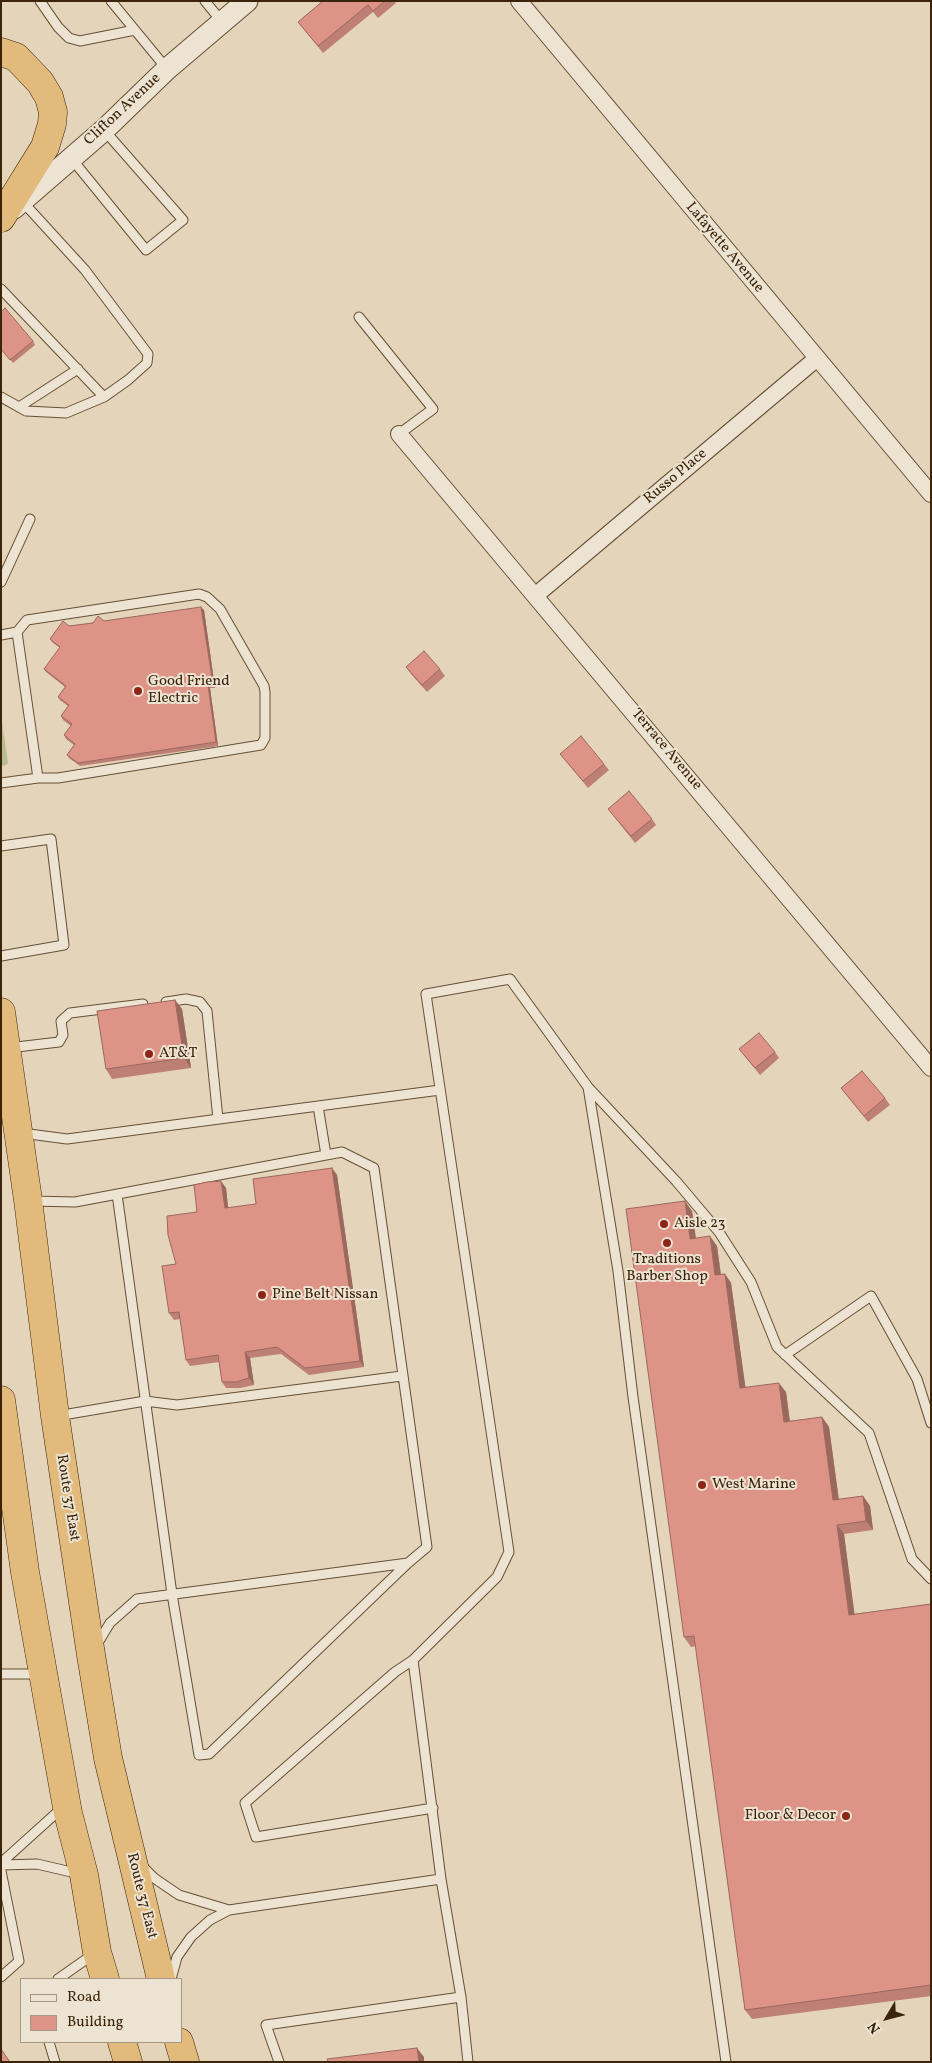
<!DOCTYPE html>
<style>
body{margin:0}
#map{position:relative;width:932px;height:2063px;overflow:hidden;background:#e4d4b9;font-family:Vollkorn,serif}
canvas{display:block}
.frame{position:absolute;inset:0;border:2px solid #3b2409;pointer-events:none}
.legend{position:absolute;left:20px;top:1978px;width:162px;height:65px;box-sizing:border-box;background:#ede3d2;border:1px solid #a69782;margin:0;padding:6px 9px;list-style:none;font-size:15px;color:#3b2409}
.legend li{display:flex;align-items:center;gap:10px;height:25px}
.legend b{width:25px;border:1px solid #a69782}
.north{position:absolute;left:862px;top:1993px;width:50px;height:50px;-webkit-text-stroke:4px #ede3d2;paint-order:stroke;rotate:233deg;font-size:14px;font-weight:700;line-height:20px;text-align:center;color:#3b2409}
.north::after{content:'';display:block;margin:auto;width:18px;height:22px;background:#3b2409;clip-path:polygon(50% 0,100% 100%,50% 72%,0 100%)}
</style>
<div id="map">
<canvas width="932" height="2063"></canvas>
<div class="frame"></div>
<ul class="legend">
<li><b style="height:6px;background:#ede3d2"></b>Road</li>
<li><b style="height:14px;background:#dd9487"></b>Building</li>
</ul>
<div class="north">N</div>
</div>
<script>
const g = document.querySelector('canvas').getContext('2d');
g.lineJoin = 'round';
function fillPath(path, color) {
  g.fillStyle = color;
  g.fill(path, 'evenodd');
}
function shape(rows) {
  const path = new Path2D();
  for (const r of rows) {
    path.moveTo(r[0], r[1]);
    for (let i = 2; i < r.length; i += 2) path.lineTo(r[i], r[i + 1]);
  }
  return path;
}
function trace(path, color, width, dash) {
  g.strokeStyle = color;
  g.lineWidth = width;
  g.lineCap = dash ? 'butt' : 'round';
  g.setLineDash(dash || []);
  g.stroke(path);
}
function drawText(font, color, halo, rows, align = 'center') {
  g.font = font + ' Vollkorn,serif';
  g.lineWidth = 4;
  g.setLineDash([]);
  g.textBaseline = 'middle';
  g.strokeStyle = halo;
  g.fillStyle = color;
  for (const [text, x, y, turn = 0] of rows) {
    g.save();
    g.translate(x, y);
    g.rotate((+turn || 0) * Math.PI / 180);
    g.textAlign = isNaN(turn) ? turn : align;
    if (halo) g.strokeText(text, 0, 0);
    g.fillText(text, 0, 0);
    g.restore();
  }
}
const green = shape([
 [1,716,8,763,4,766,1,765]
]);
const service = shape([
 [40,1,58,27,69,38,80,41,135,30],
 [111,1,167,69],
 [205,1,222,22],
 [71,158,146,250,183,220,104,130],
 [22,201,85,270,148,354,147,363,128,380,104,397],
 [1,289,104,397,66,413,26,411,1,397],
 [359,317,433,409,399,434],
 [19,407,78,369],
 [1,582,30,519],
 [17,632,27,620,199,594,207,597,220,609,264,686,265,692,265,738,261,745,58,778,38,778],
 [1,635,17,632,38,778,1,783],
 [1,846,51,839,64,945,1,956],
 [166,1002,186,999,200,1002,207,1011,218,1119],
 [8,1048,59,1042,63,1035,61,1021,70,1013,143,1004],
 [588,1087,676,1181,719,1232,751,1282,777,1347,869,1433,912,1559,931,1579],
 [318,1106,326,1155],
 [22,1133,67,1139,440,1090],
 [117,1194,172,1594,199,1755,209,1754,408,1563],
 [31,1201,75,1202,342,1152,374,1168,427,1547,408,1563,137,1599,110,1623,96,1646],
 [785,1355,871,1296,917,1379,931,1423],
 [57,1416,145,1401,177,1405,402,1376],
 [413,1660,395,1672,245,1803,256,1837,433,1808],
 [1,1674,41,1674],
 [1,1863,63,1807],
 [1,1865,37,1864,80,1874],
 [142,1866,154,1878,179,1895,229,1910],
 [1,1871,19,1961,1,1977],
 [58,1979,95,1953],
 [171,1979,177,1957,191,1937,210,1920,229,1910,441,1879],
 [49,2042,55,2062],
 [279,2062,266,2025,461,1997],
 [468,2062,461,1997,441,1879,413,1660,497,1577,509,1552,426,994,510,979,588,1087,618,1271,633,1397,726,2062]
]);
const minor = shape([
 [519,1,931,494],
 [399,434,931,1068],
 [536,595,816,359]
]);
const tertiary = shape([
 [14,208,104,130,167,69,247,1]
]);
const trunk = shape([
 [1,52,16,57,40,82,49,97,53,112,52,124,45,147,1,218],
 [1,1012,28,1200,55,1416,91,1655,108,1758,161,1979],
 [1,1400,25,1572,68,1813,84,1875,97,1952,105,1979],
 [122,2042,128,2062],
 [179,2042,185,2062]
]);
const wall = shape([
 [323,1,395,1,396,3,378,18,373,12,323,53,298,22],
 [33,341,35,345,13,363,1,349],
 [204,610,215,688,210,688,218,746,80,766,69,758,67,755,74,745,66,739,64,735,71,726,63,720,61,716,68,706,60,700,58,697,65,687,46,672,44,669,60,648,52,642,50,639,69,626,104,621],
 [406,667,440,669,445,676,427,692,411,674],
 [560,754,604,764,609,770,588,788],
 [608,809,652,819,656,825,635,843],
 [175,1000,182,1009,191,1068,112,1079,106,1069],
 [739,1049,775,1052,779,1058,760,1075],
 [841,1088,885,1098,890,1105,868,1122],
 [332,1168,337,1175,364,1367,309,1375,281,1354,250,1358,254,1385,240,1388,226,1388,222,1382,219,1362,190,1366,186,1360,180,1319,174,1320,169,1313,176,1264,197,1212,226,1188,228,1208,256,1204],
 [692,1211,696,1238,717,1246,721,1274,725,1274,731,1283,745,1387,786,1392,790,1421,822,1417,829,1427,839,1499,863,1496,870,1506,873,1530,844,1534,854,1614,931,1604,931,1996,752,2019,745,2010,696,1646,691,1647,684,1637]
]);
const shadedWall = shape([
 [201,607,204,610,215,688,213,684],
 [208,685,210,688,218,746,216,742],
 [175,1000,182,1009,191,1068,184,1058],
 [332,1168,337,1175,364,1367,360,1361],
 [221,1181,226,1188,229,1215,225,1208],
 [685,1201,692,1211,697,1249,690,1239],
 [710,1236,717,1246,722,1285,715,1275],
 [725,1274,731,1283,747,1398,740,1388],
 [245,1352,250,1358,254,1385,249,1378],
 [779,1383,786,1392,791,1432,784,1422],
 [822,1417,829,1427,840,1510,833,1500],
 [863,1496,870,1506,873,1530,866,1521],
 [837,1525,844,1534,856,1625,849,1615],
 [417,2048,424,2057,424,2062,419,2062]
]);
const building = shape([
 [323,1,385,1,373,11,368,5,318,46,298,22,323,1],
 [5,308,33,341,10,360,1,349,1,312,5,308],
 [201,607,213,684,208,685,216,742,78,763,67,755,75,744,64,735,72,724,61,716,69,705,58,697,66,686,44,669,60,647,50,639,63,621,69,626,93,623,98,616,104,621,201,607],
 [424,651,440,669,422,685,406,667,424,651],
 [581,736,604,764,583,781,560,754,581,736],
 [629,791,652,819,631,836,608,809,629,791],
 [175,1000,184,1058,106,1069,97,1011,175,1000],
 [759,1033,775,1052,755,1068,739,1049,759,1033],
 [862,1071,885,1098,864,1116,841,1088,862,1071],
 [332,1168,360,1361,305,1368,277,1347,245,1352,249,1378,236,1382,222,1382,218,1355,186,1360,179,1312,169,1313,162,1266,176,1264,168,1235,167,1216,197,1212,194,1185,207,1182,221,1181,225,1208,256,1204,253,1179,332,1168],
 [685,1201,690,1239,710,1236,715,1275,725,1274,740,1388,779,1383,784,1422,822,1417,833,1500,863,1496,866,1521,837,1525,849,1615,931,1604,931,1985,745,2010,694,1636,684,1637,626,1209,685,1201],
 [417,2048,419,2062,328,2062,327,2059,417,2048],
 [1,2049,10,2062,1,2062,1,2049]
]);
const markers = [
 [138,691,5,"#8f2418"],
 [149,1054,5,"#8f2418"],
 [664,1224,5,"#8f2418"],
 [667,1243,5,"#8f2418"],
 [262,1295,5,"#8f2418"],
 [702,1485,5,"#8f2418"],
 [846,1816,5,"#8f2418"]
];
const streetNames = [
 ["Clifton Avenue",123,110,-43],
 ["Lafayette Avenue",724,248,50],
 ["Russo Place",676,477,-40],
 ["Terrace Avenue",666,750,50],
 ["Route 37 East",67,1498,81],
 ["Route 37 East",141,1896,76]
];
const poiNames = [
 ["Good Friend",148,682],
 ["Electric",148,699],
 ["AT&T",159,1054],
 ["Aisle 23",674,1224],
 ["Traditions",667,1260,"center"],
 ["Barber Shop",667,1277,"center"],
 ["Pine Belt Nissan",272,1295],
 ["West Marine",712,1485],
 ["Floor & Decor",836,1816,"right"]
];
fillPath(green, '#b5bc8f');
trace(service, '#655035', 11);
trace(minor, '#655035', 18);
trace(tertiary, '#655035', 23);
trace(trunk, '#3b2409', 29);
trace(service, '#ede3d2', 9);
trace(minor, '#ede3d2', 16);
trace(tertiary, '#ede3d2', 21);
trace(trunk, '#e2ba7c', 28);
fillPath(wall, '#be7f74');
fillPath(shadedWall, '#9b685e');
fillPath(building, '#dd9487');
trace(building, '#9b685e', 1);
for (const [x, y, r, color] of markers) {
  const dot = new Path2D();
  dot.arc(x, y, r, 0, 2 * Math.PI);
  g.fillStyle = color;
  g.fill(dot);
  trace(dot, '#ede3d2', 2);
}
drawText('15px', '#3b2409', '#ede3d2', streetNames);
drawText('15px', '#3b2409', '#ede3d2', poiNames, 'left');
</script>
